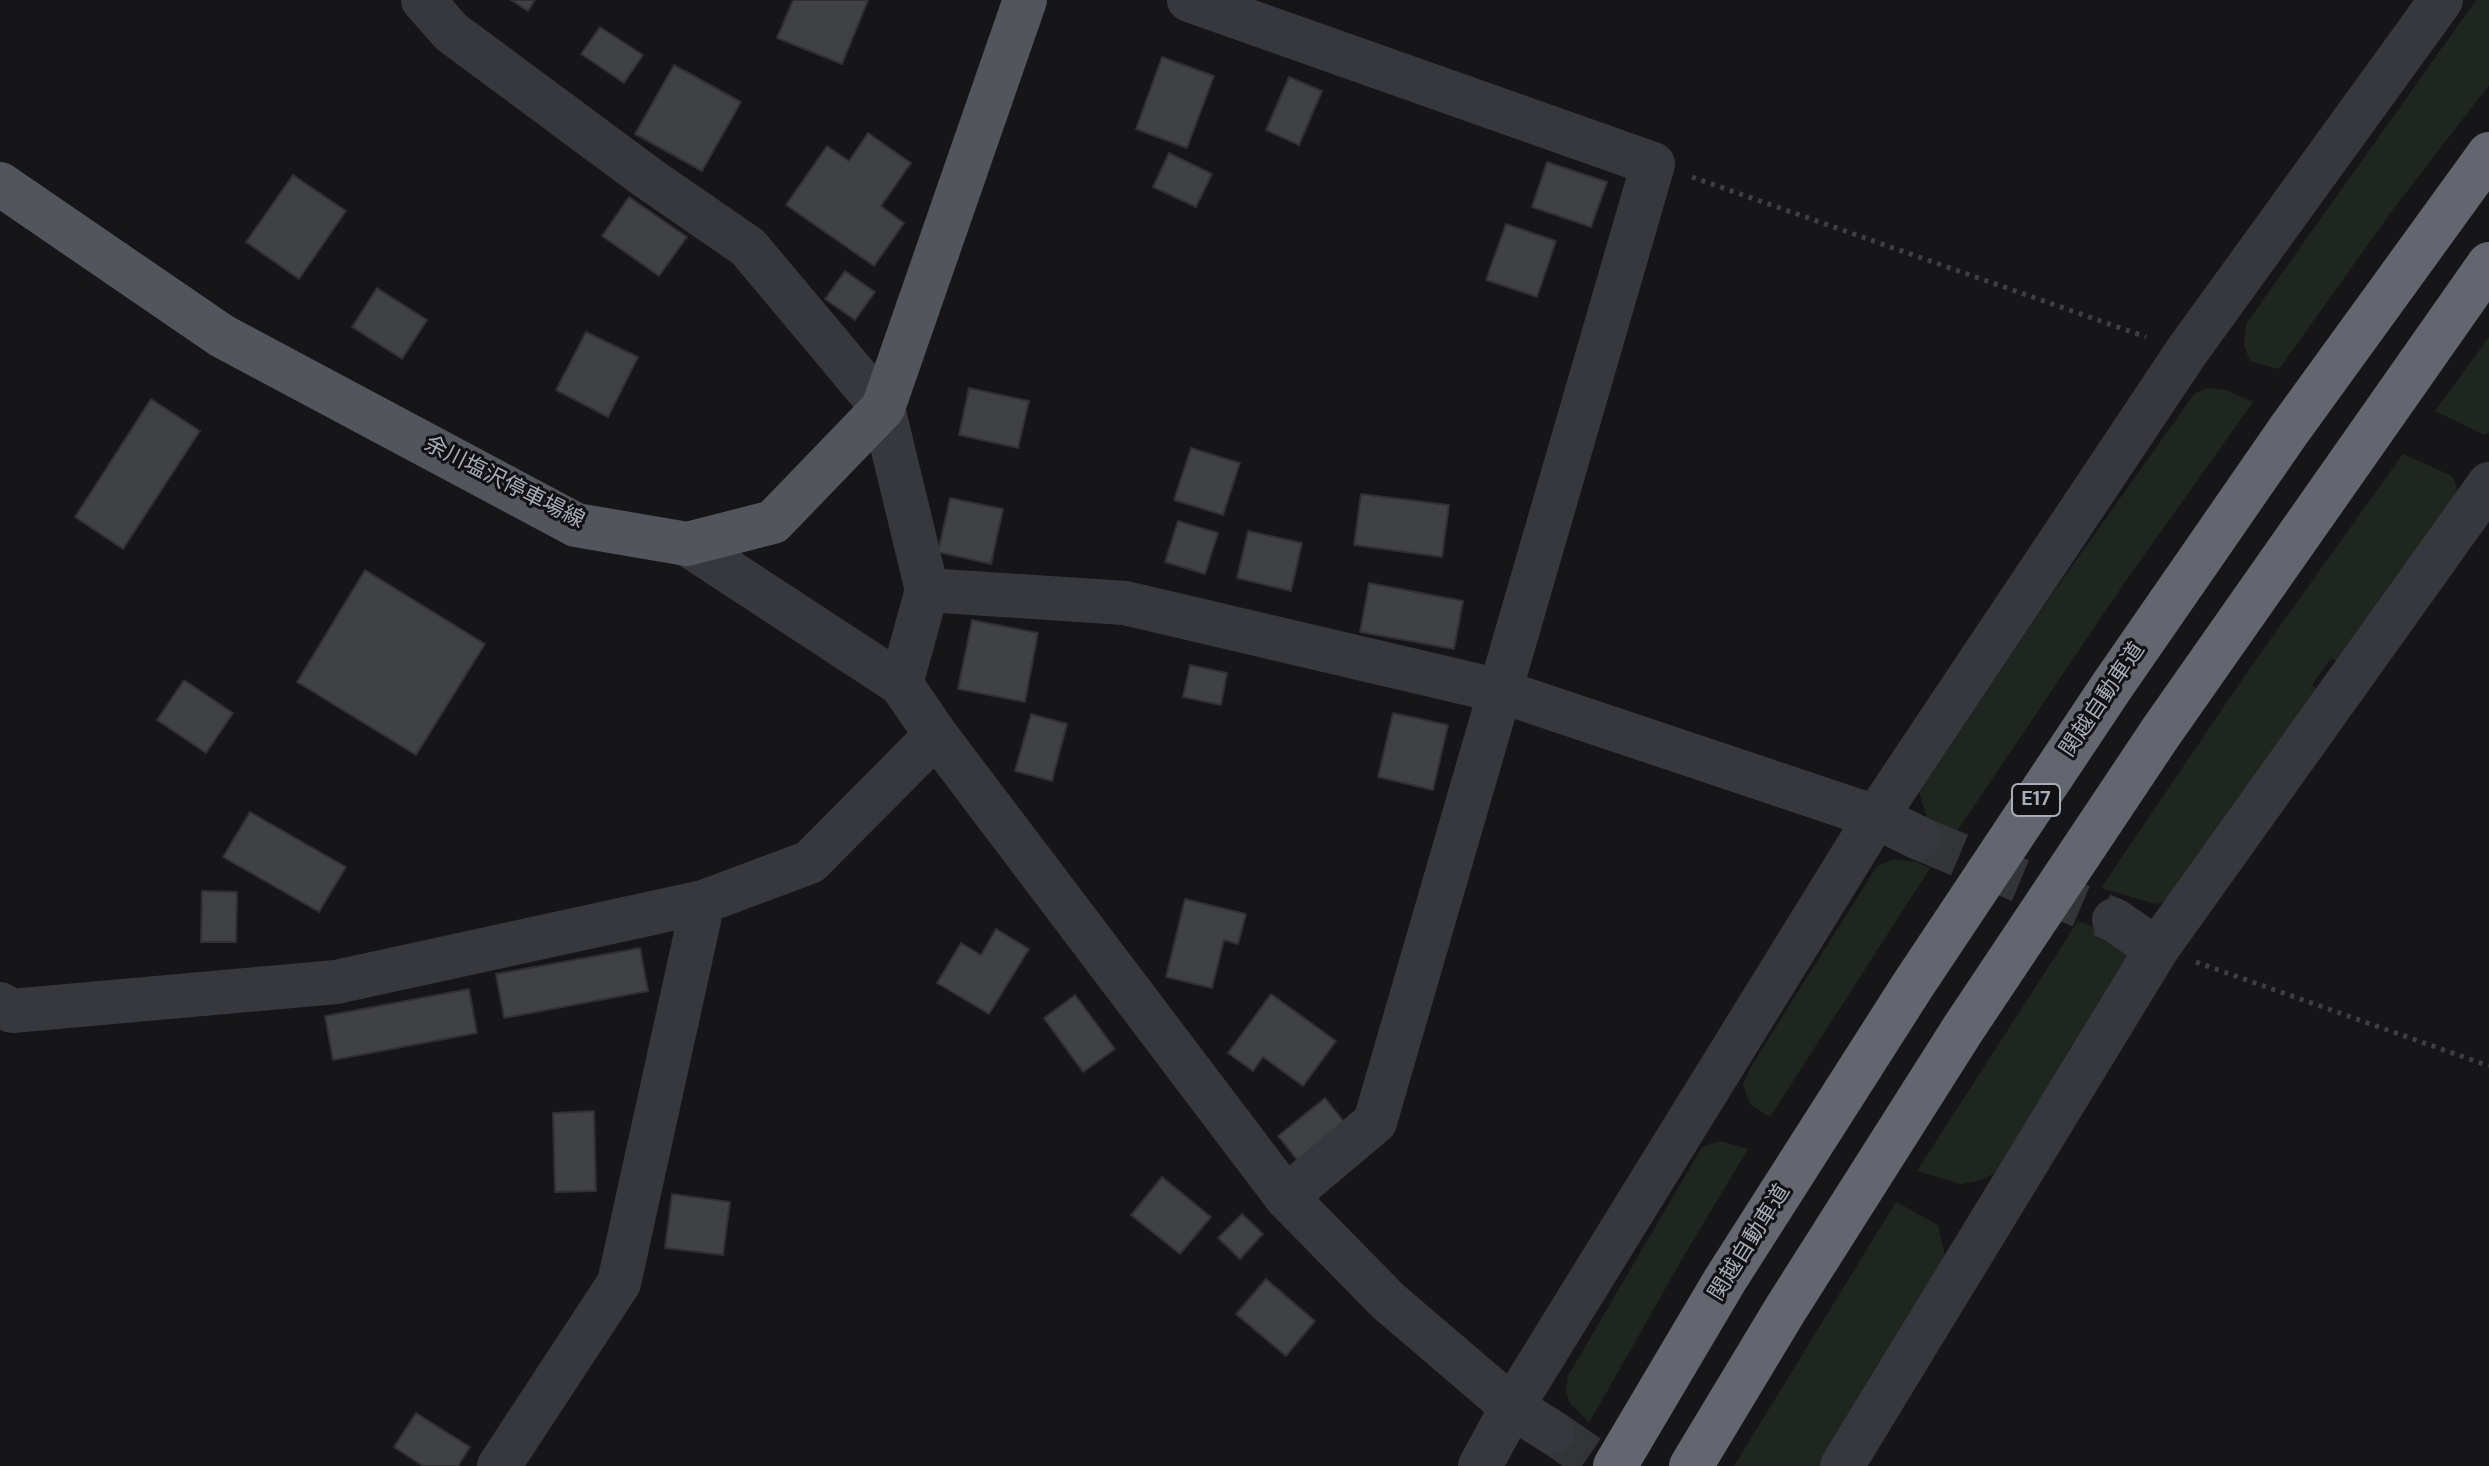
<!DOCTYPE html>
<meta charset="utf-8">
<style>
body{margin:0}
canvas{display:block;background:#161618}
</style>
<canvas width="2489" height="1466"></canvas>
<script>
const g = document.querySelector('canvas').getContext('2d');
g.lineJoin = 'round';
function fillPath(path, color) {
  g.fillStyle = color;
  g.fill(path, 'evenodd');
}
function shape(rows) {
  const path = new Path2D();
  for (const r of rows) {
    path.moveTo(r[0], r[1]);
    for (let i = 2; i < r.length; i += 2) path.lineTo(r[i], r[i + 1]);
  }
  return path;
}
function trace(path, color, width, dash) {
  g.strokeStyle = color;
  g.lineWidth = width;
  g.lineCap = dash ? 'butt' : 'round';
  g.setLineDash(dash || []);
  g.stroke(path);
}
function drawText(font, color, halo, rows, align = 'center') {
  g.font = font + ' "DM Sans","Noto Sans JP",sans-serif';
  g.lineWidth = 6;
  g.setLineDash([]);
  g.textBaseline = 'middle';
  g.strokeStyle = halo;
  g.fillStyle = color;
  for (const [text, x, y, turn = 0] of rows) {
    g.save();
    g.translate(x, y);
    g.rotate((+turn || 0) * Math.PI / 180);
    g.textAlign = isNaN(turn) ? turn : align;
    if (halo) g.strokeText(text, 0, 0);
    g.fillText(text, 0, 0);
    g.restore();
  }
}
const green = shape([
 [2476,0,2489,0,2489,85,2391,212,2279,369,2250,361,2244,345,2246,324],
 [2489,337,2489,433,2484,435,2435,411],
 [2208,388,2226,390,2253,402,2125,582,1955,834,1927,819,1919,792,2052,594,2195,393],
 [2403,454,2452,476,2457,488,2453,503,2346,666,2331,658,2312,685,2331,700,2176,899,2155,904,2101,888,2248,671],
 [1895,859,1917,862,1930,868,1770,1117,1750,1104,1743,1084,1752,1065,1877,866],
 [2078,921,2128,941,2135,966,2012,1153,1995,1173,1979,1181,1960,1184,1917,1171],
 [1721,1141,1748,1149,1682,1259,1589,1423,1570,1403,1566,1391,1568,1376,1702,1147],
 [1896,1202,1938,1225,1945,1256,1824,1466,1734,1466]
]);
const building = shape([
 [511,0,535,0,528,11,511,0],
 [793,0,868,0,842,64,777,38,793,0],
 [600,27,643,55,624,83,581,54,600,27],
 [1162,57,1214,76,1187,148,1136,129,1162,57],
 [674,65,741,102,702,171,635,134,674,65],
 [1289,77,1322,91,1299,145,1266,130,1289,77],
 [868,133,911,163,881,206,904,223,874,266,786,205,827,146,849,161,868,133],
 [1169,153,1212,174,1196,207,1153,187,1169,153],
 [1547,162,1607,182,1591,227,1532,207,1547,162],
 [293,175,346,211,299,279,246,242,293,175],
 [629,197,687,237,659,276,602,236,629,197],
 [1506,224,1556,241,1537,297,1486,280,1506,224],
 [845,271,875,292,855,320,825,299,845,271],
 [377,288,427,320,402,359,352,327,377,288],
 [586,332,638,357,608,417,556,390,586,332],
 [969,388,1029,401,1018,448,959,435,969,388],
 [151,399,200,431,123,549,75,517,151,399],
 [1191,448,1240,463,1223,515,1174,500,1191,448],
 [1361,494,1449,505,1442,557,1354,545,1361,494],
 [950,498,1003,509,991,564,938,552,950,498],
 [1178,521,1218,533,1205,574,1165,562,1178,521],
 [1248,531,1302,543,1291,591,1237,578,1248,531],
 [365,570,485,644,416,755,297,682,365,570],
 [1369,583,1463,601,1454,649,1360,632,1369,583],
 [972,620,1038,633,1025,702,958,689,972,620],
 [1190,665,1227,673,1221,705,1183,697,1190,665],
 [184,680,233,713,206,753,157,720,184,680],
 [1393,713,1448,725,1433,790,1378,777,1393,713],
 [1031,714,1067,724,1052,781,1015,771,1031,714],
 [250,812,346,867,319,912,223,857,250,812],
 [202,891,237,892,236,942,201,942,202,891],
 [1185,899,1246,914,1238,944,1224,940,1212,988,1166,977,1185,899],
 [996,929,1029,949,989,1014,937,983,961,943,981,955,996,929],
 [640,948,648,991,504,1018,496,974,640,948],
 [469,989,477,1033,333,1060,325,1016,469,989],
 [1271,994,1336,1041,1303,1086,1263,1057,1253,1071,1228,1053,1271,994],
 [1075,995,1115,1049,1083,1072,1044,1018,1075,995],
 [1325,1098,1345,1123,1298,1161,1278,1136,1325,1098],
 [594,1111,596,1191,555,1192,553,1113,594,1111],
 [1162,1177,1211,1217,1180,1254,1131,1215,1162,1177],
 [672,1194,730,1202,723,1255,665,1248,672,1194],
 [1242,1214,1263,1234,1240,1259,1218,1238,1242,1214],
 [1266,1279,1315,1321,1286,1356,1236,1314,1266,1279],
 [416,1413,470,1447,458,1466,423,1466,394,1447,416,1413]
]);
const minorTunnel = shape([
 [1919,838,2114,920],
 [1552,1432,1602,1466]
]);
const path = shape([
 [1692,177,2146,337],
 [2196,962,2489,1066]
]);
const minor = shape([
 [423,0,451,32,648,178,748,247,883,408,927,590,901,684],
 [1189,0,1653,164,1375,1122,1286,1197],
 [687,544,901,684,936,735,1286,1197,1388,1301,1512,1407,1552,1432],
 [927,590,1125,603,1500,691,1876,817,1919,838],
 [2114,920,2157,949],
 [0,1004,12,1011,336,982,703,902,810,862,936,735],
 [499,1466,619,1283,703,902],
 [1480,1466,1512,1407,1876,817,2187,351,2441,0],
 [1842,1466,2157,949,2489,484]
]);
const major = shape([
 [0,184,222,336,576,525,687,544,773,522,883,408,1025,0]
]);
const highway = shape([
 [1615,1466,1725,1280,1913,985,2112,686,2289,430,2489,154],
 [1691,1466,1785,1310,1963,1029,2161,732,2489,264]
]);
const shields = [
 [2036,800,48]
];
const shieldNames = [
 ["E17",2036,800]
];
const streetNames = [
 ["余川塩沢停車場線",504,483,27],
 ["関越自動車道",2103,700,-56],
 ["関越自動車道",1750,1243,-58]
];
fillPath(green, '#1e261f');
fillPath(building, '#404145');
trace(building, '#303034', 2);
trace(minorTunnel, '#333438', 44, [44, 22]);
trace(path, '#3d3f44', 5, [4, 6]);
trace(minor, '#37383d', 44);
trace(major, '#53555c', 44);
trace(highway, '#63666e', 44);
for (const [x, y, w] of shields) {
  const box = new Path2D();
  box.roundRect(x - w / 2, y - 16, w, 32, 6);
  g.fillStyle = '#111113';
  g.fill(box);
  trace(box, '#a8adb8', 2);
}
drawText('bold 20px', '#a8adb8', null, shieldNames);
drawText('22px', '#a8adb8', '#111113', streetNames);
</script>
